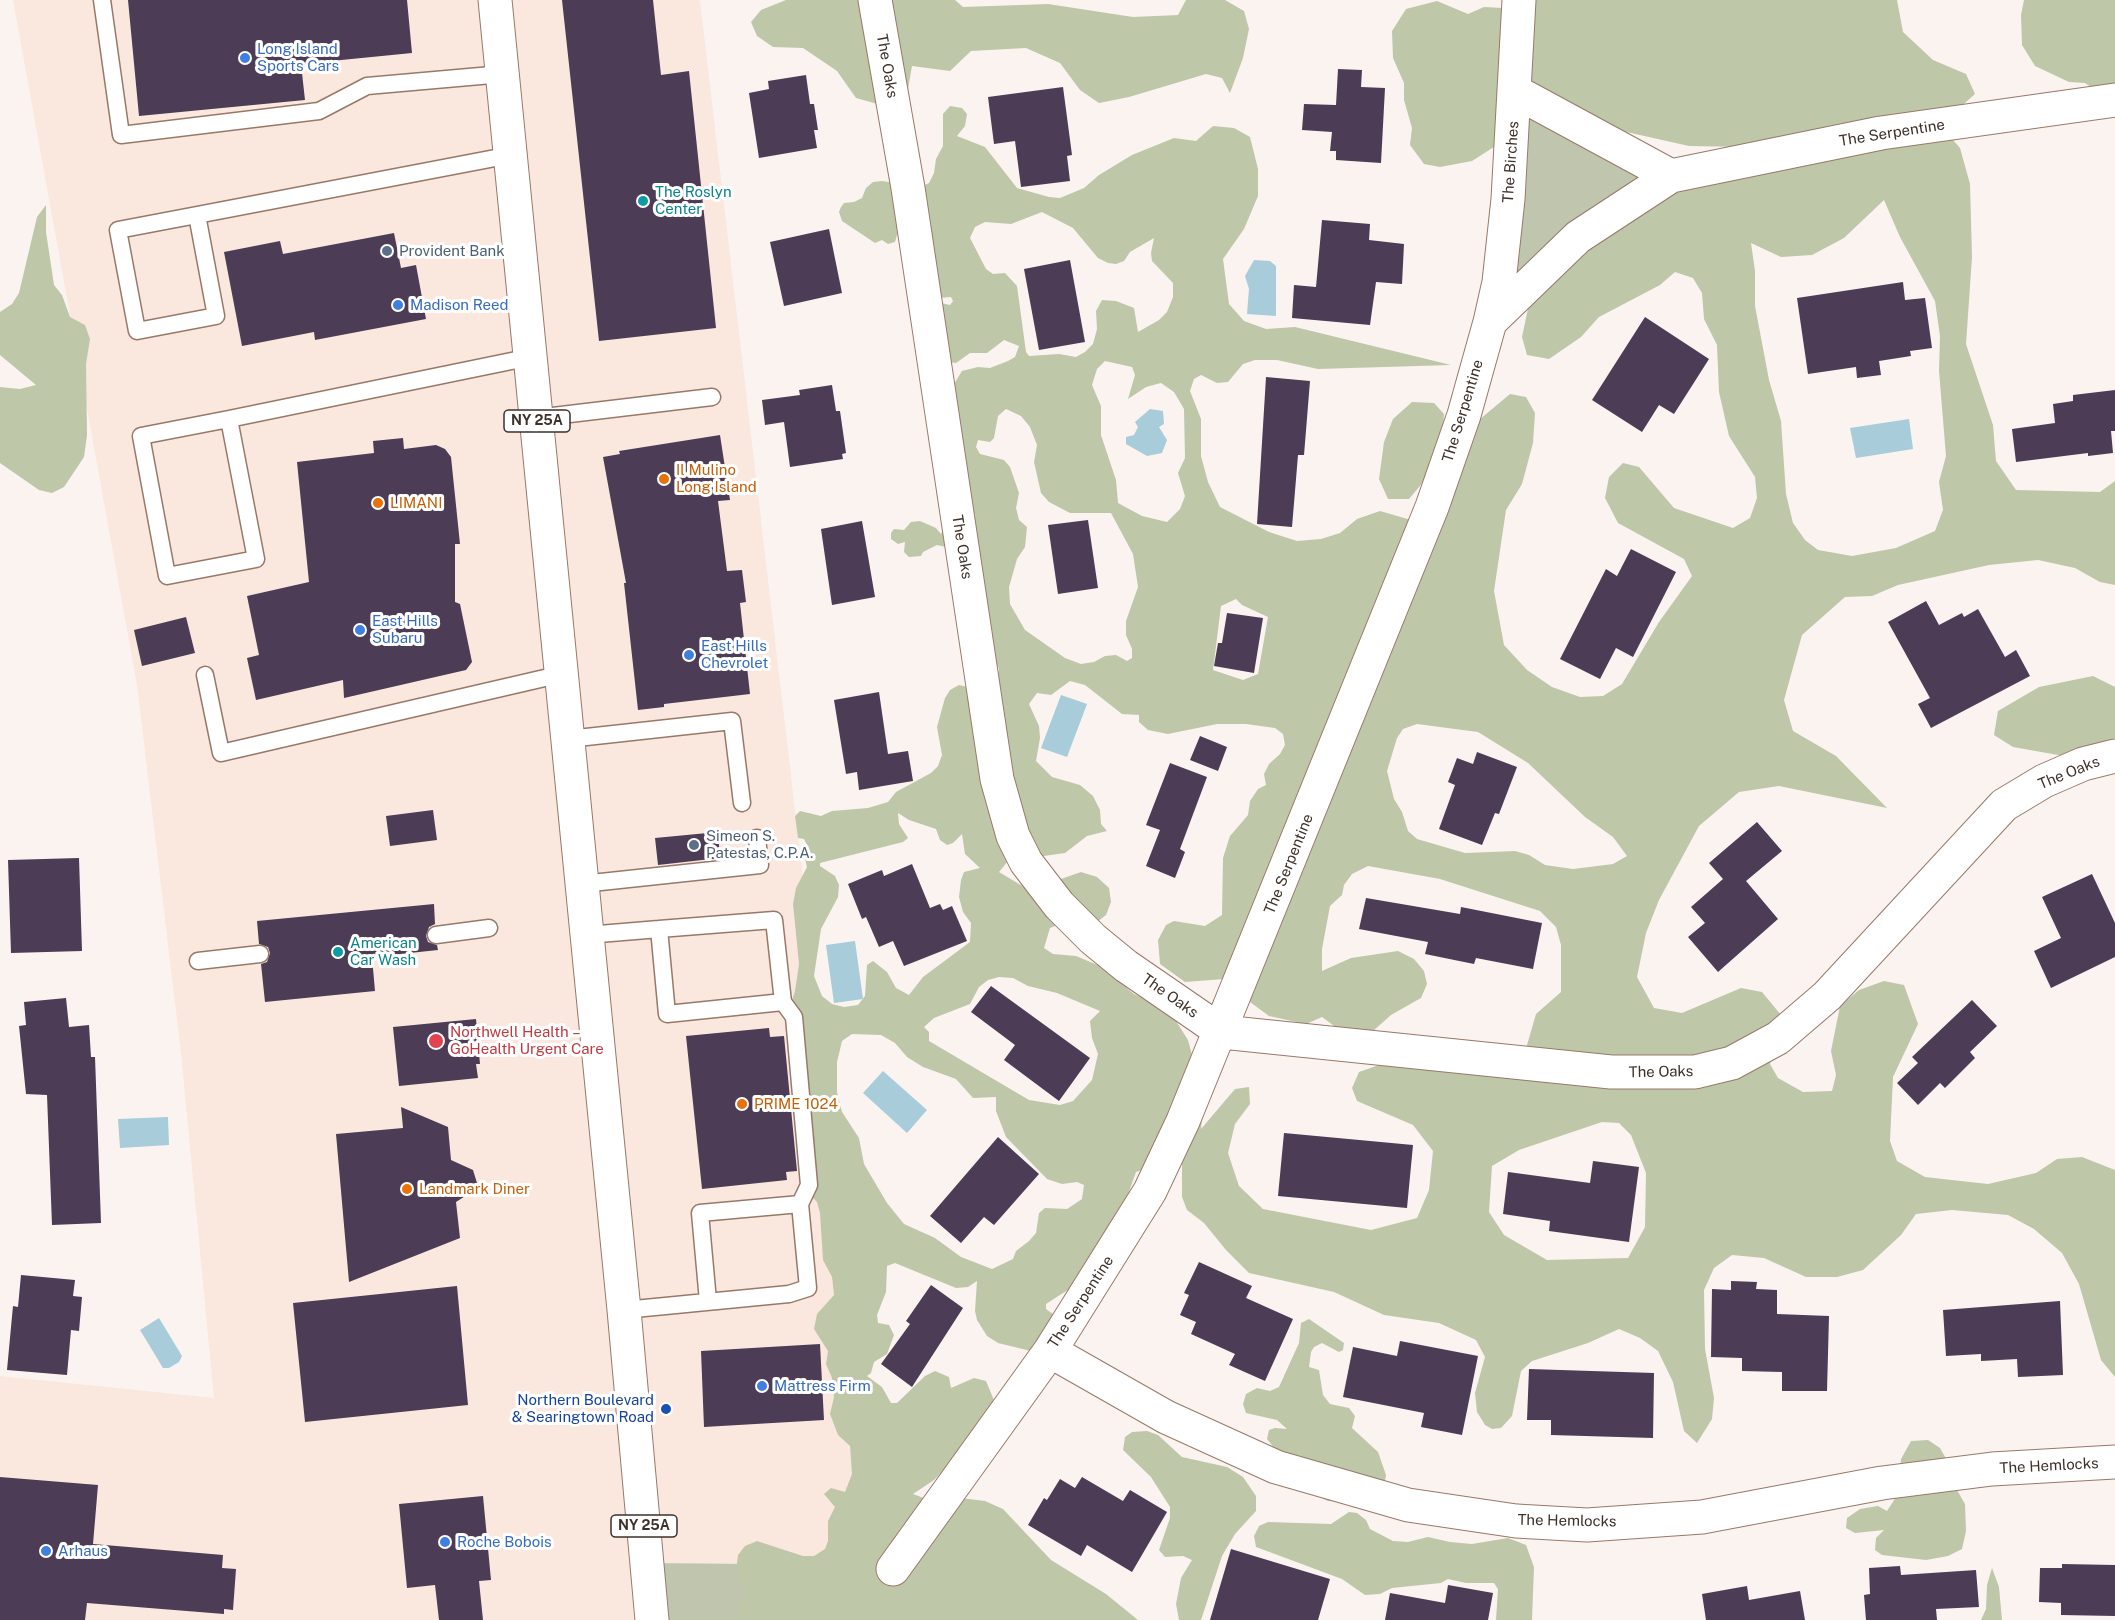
<!DOCTYPE html>
<html>
<head>
<meta charset="utf-8">
<style>
  body { margin:0 }
  canvas { display:block; background:#faf3ef }
</style>
</head>
<body>
<canvas width="2115" height="1620"></canvas>
<script>
const c = document.querySelector('canvas').getContext('2d');
c.lineJoin = 'round';
function paint(path, color) { c.fillStyle = color; c.fill(path, 'evenodd'); }
const poly = rows => new Path2D(rows.map(r => 'M' + r).join(''));
function trace(path, color, width, dash) { c.strokeStyle = color; c.lineWidth = width; c.lineCap = dash ? 'butt' : 'round'; c.setLineDash(dash || []); c.stroke(path); }
function drawText(font, color, halo, rows, align = 'center') {
  c.font = font + ' "Public Sans",sans-serif'; c.lineWidth = 6; c.setLineDash([]); c.textBaseline = 'middle'; c.strokeStyle = halo; c.fillStyle = color; for (const [text, x, y, turn = 0] of rows) {
    c.save(); c.translate(x, y); c.rotate((+turn || 0) * Math.PI / 180); c.textAlign = isNaN(turn) ? turn : align; if (halo) c.strokeText(text, 0, 0); c.fillText(text, 0, 0); c.restore();
  }
}
paint(poly([
  [13,0,700,0,803,878,796,888,793,904,862,1565,652,1620,0,1620,0,1376,214,1398,181,1053,137,685]
]), '#fae8df');
paint(poly([
  [1516,92,1671,176,1549,265,1499,282],
  [647,1563,862,1565,988,1620,652,1620]
]), '#c0c6ad');
paint(poly([
  [786,0,869,0,886,20,892,0,955,0,963,7,1048,4,1133,17,1178,15,1186,0,1225,0,1244,11,1249,29,1243,58,1230,93,1222,78,1206,74,1129,97,1099,103,1080,90,1060,63,1026,48,971,51,950,71,912,66,907,95,881,105,856,98,837,71,803,48,773,47,757,36,751,22,761,10],
  [1527,0,1897,0,1903,32,1933,60,1966,74,1975,94,1940,125,1960,148,1970,184,1972,257,1966,344,1993,425,1996,461,2016,490,2100,492,2115,481,2115,585,2100,582,2075,568,2038,560,1989,565,1898,585,1872,596,1845,597,1802,635,1784,700,1793,731,1836,756,1887,808,1779,786,1739,792,1699,826,1659,900,1646,933,1637,977,1654,1008,1682,1013,1741,988,1762,992,1781,1015,1770,1064,1778,1078,1803,1092,1832,1091,1836,1075,1831,1051,1840,1006,1859,990,1884,981,1904,985,1918,1024,1893,1077,1890,1141,1897,1161,1925,1177,1988,1184,2036,1173,2057,1159,2082,1157,2115,1170,2115,1377,2101,1360,2079,1284,2062,1253,2034,1229,2008,1215,1952,1210,1916,1214,1901,1235,1863,1270,1837,1277,1806,1277,1764,1258,1732,1255,1714,1268,1704,1290,1705,1349,1714,1398,1712,1419,1697,1443,1684,1431,1673,1382,1658,1351,1640,1338,1619,1329,1588,1343,1532,1361,1521,1371,1512,1416,1501,1428,1492,1429,1485,1425,1477,1412,1475,1393,1485,1357,1476,1340,1439,1323,1384,1315,1334,1292,1249,1273,1226,1250,1204,1223,1187,1210,1182,1197,1182,1164,1189,1143,1173,1160,1136,1172,1123,1208,1077,1284,1046,1304,1046,1309,1060,1319,1039,1353,998,1343,987,1336,977,1320,975,1311,977,1281,968,1287,956,1288,895,1263,887,1266,886,1292,877,1315,878,1323,889,1325,894,1335,887,1354,874,1362,871,1373,867,1376,882,1387,891,1403,897,1403,925,1376,935,1371,949,1377,951,1388,974,1378,986,1381,996,1405,957,1456,934,1480,913,1494,929,1500,961,1498,985,1501,1003,1509,1051,1560,1106,1594,1138,1620,737,1620,742,1598,748,1591,740,1580,737,1563,738,1555,745,1546,757,1541,803,1556,814,1556,825,1549,828,1541,828,1521,835,1507,824,1494,831,1488,845,1492,852,1474,850,1446,838,1435,830,1414,834,1397,832,1378,826,1364,828,1351,814,1329,817,1314,834,1295,832,1277,823,1260,820,1213,817,1202,801,1186,807,1062,789,1041,786,1032,788,1013,795,991,799,964,793,904,796,888,807,867,804,854,807,845,804,839,798,838,795,816,800,811,821,816,832,811,868,808,888,802,896,792,931,773,938,766,942,755,937,727,945,698,950,690,959,685,972,688,997,678,999,669,992,653,990,618,983,612,946,547,937,545,923,552,921,556,909,557,904,552,905,542,898,544,891,539,891,533,894,529,904,530,911,522,920,521,936,528,941,534,947,523,970,514,976,516,968,507,965,453,951,389,962,371,978,367,990,368,1008,361,1015,357,1019,346,1004,340,987,353,970,353,956,363,947,362,941,303,950,305,953,301,951,297,939,298,899,228,895,242,888,244,882,240,875,243,842,221,839,212,841,207,844,203,854,202,862,198,866,188,873,182,882,181,921,187,929,183,934,173,936,159,943,146,943,114,950,106,962,108,967,114,965,126,957,136,985,147,1017,188,1049,197,1060,198,1084,188,1099,175,1132,155,1174,138,1196,141,1213,126,1234,128,1250,137,1258,169,1258,196,1244,229,1223,259,1229,304,1244,321,1266,329,1295,327,1451,365,1318,369,1277,360,1255,360,1243,364,1228,382,1217,383,1201,375,1194,379,1190,391,1201,419,1201,456,1208,482,1220,507,1269,532,1297,541,1321,539,1340,533,1357,519,1380,511,1411,520,1429,475,1409,499,1388,499,1379,479,1384,442,1393,419,1412,402,1434,403,1444,414,1442,441,1467,430,1510,394,1526,397,1535,413,1533,443,1522,484,1506,510,1494,591,1504,645,1527,670,1552,687,1580,697,1603,696,1622,684,1659,622,1692,576,1684,559,1618,523,1605,498,1609,477,1623,463,1639,467,1674,508,1733,528,1750,518,1757,498,1755,477,1729,436,1719,392,1717,345,1704,319,1702,293,1693,278,1675,272,1660,285,1599,317,1581,337,1549,359,1527,355,1522,337,1530,299,1671,176,1802,148,1689,146,1622,131,1515,92,1497,145,1472,161,1440,167,1424,164,1410,145,1412,128,1404,100,1404,83,1393,58,1392,31,1406,9,1437,1,1468,14,1484,7,1522,9],
  [1884,200,1900,237,1935,301,1940,336,1939,371,1946,456,1939,482,1943,510,1935,531,1896,548,1852,556,1818,550,1805,540,1793,523,1786,494,1781,421,1769,380,1755,306,1755,271,1751,243,1781,257,1812,255,1844,238],
  [1042,212,1073,228,1098,258,1108,263,1116,264,1124,261,1130,252,1154,238,1151,253,1152,261,1173,283,1173,297,1167,312,1159,320,1138,332,1134,308,1116,301,1102,300,1096,311,1097,329,1093,344,1085,352,1076,357,1059,354,1029,356,1026,352,1017,286,1005,273,993,274,986,269,970,238,975,227,985,222,1011,224],
  [1105,361,1132,367,1135,375,1128,399,1146,387,1161,383,1174,392,1184,409,1185,458,1178,473,1185,496,1180,509,1167,522,1142,516,1118,503,1116,480,1101,435,1101,406,1092,385,1097,369],
  [1006,409,1021,416,1030,427,1037,445,1034,462,1041,493,1049,502,1070,513,1111,513,1133,554,1138,587,1126,621,1126,635,1132,649,1132,658,1127,661,1116,655,1105,656,1094,662,1081,664,1065,658,1025,630,1010,604,1009,587,1017,559,1025,547,1027,527,1019,520,1016,508,1019,493,1010,467,1004,460,980,454,976,447,978,440,990,442,994,438,998,416],
  [1236,599,1242,605,1268,617,1258,674,1243,680,1213,670,1221,606],
  [1070,681,1085,685,1122,714,1139,715,1139,722,1148,730,1168,734,1217,724,1246,724,1275,728,1283,734,1285,745,1280,754,1269,764,1264,774,1266,785,1258,789,1250,801,1248,815,1230,836,1223,858,1222,915,1205,926,1174,921,1166,925,1158,940,1160,964,1185,982,1224,979,1246,971,1250,1002,1269,1016,1306,1024,1322,1017,1341,1031,1373,1031,1391,1015,1421,998,1427,984,1424,971,1414,959,1398,951,1351,958,1322,971,1322,949,1330,906,1342,895,1344,885,1352,874,1368,866,1440,879,1540,911,1556,927,1561,945,1561,992,1536,1014,1525,1052,1532,1064,1443,1072,1379,1065,1359,1072,1352,1088,1357,1101,1413,1125,1433,1151,1429,1190,1417,1218,1371,1230,1263,1209,1239,1186,1228,1153,1235,1124,1250,1104,1249,1087,1235,1089,1201,1129,1204,1100,1188,1040,1169,1010,1134,994,1100,966,1076,956,1053,954,1044,948,1050,928,1063,923,1097,922,1106,915,1111,902,1109,888,1097,877,1081,872,1035,888,1024,887,999,872,1008,861,1065,853,1087,836,1107,831,1101,824,1100,810,1093,796,1080,785,1052,777,1036,761,1040,738,1039,726,1029,704,1037,693,1051,695],
  [1417,724,1478,732,1528,763,1585,817,1613,837,1627,856,1613,864,1573,869,1545,865,1529,855,1515,851,1465,853,1417,839,1408,831,1402,812,1394,799,1387,771,1397,738,1403,729],
  [898,813,909,820,936,829,940,840,947,845,953,843,962,834,965,854,980,868,964,872,961,880,959,897,963,912,971,923,970,942,923,977,909,995,896,988,887,972,873,961,867,965,865,996,858,1005,844,1007,832,1004,822,996,814,976,821,929,838,897,839,885,835,876,820,866,820,863,903,842,908,838,899,824],
  [999,977,1013,978,1028,986,1057,993,1100,1011,1090,1021,1092,1038,1098,1054,1092,1080,1073,1101,1060,1105,1029,1100,929,1041,929,1032,924,1027,934,1018,970,1004,979,987,988,980],
  [852,1034,881,1035,895,1043,907,1057,923,1067,956,1079,973,1098,996,1097,996,1111,1006,1137,1047,1179,1062,1184,1077,1182,1084,1185,1082,1199,1067,1209,1045,1208,1039,1213,1036,1233,1029,1241,1016,1251,1013,1259,992,1269,961,1257,935,1238,904,1224,887,1203,864,1164,859,1138,842,1112,837,1092,837,1062,842,1041],
  [1602,1122,1619,1123,1631,1135,1646,1173,1645,1227,1628,1258,1547,1260,1504,1235,1489,1212,1492,1166,1519,1150],
  [2024,0,2115,0,2115,103,2085,83,2069,82,2035,66,2022,45,2021,15],
  [46,205,46,232,54,285,62,295,70,317,85,325,90,339,86,364,87,435,84,457,64,487,52,493,39,490,0,463,0,387,20,389,36,385,0,355,0,312,12,304,19,293,37,217],
  [2093,676,2115,687,2115,738,2075,758,2013,747,1994,735,1998,711,2039,687],
  [1309,1319,1344,1343,1343,1350,1339,1352,1322,1343,1314,1347,1311,1352,1309,1367,1319,1370,1323,1395,1330,1404,1349,1408,1355,1416,1352,1428,1378,1452,1386,1475,1384,1488,1350,1502,1328,1501,1309,1492,1267,1439,1269,1430,1275,1428,1287,1429,1277,1420,1246,1413,1243,1404,1246,1394,1257,1388,1270,1391,1279,1387,1299,1343,1301,1323],
  [1147,1431,1158,1435,1182,1457,1227,1467,1243,1477,1256,1496,1256,1511,1235,1534,1222,1556,1201,1620,1179,1620,1176,1604,1181,1578,1192,1560,1183,1556,1165,1557,1159,1550,1170,1518,1170,1507,1151,1477,1123,1450,1125,1437,1132,1432],
  [1928,1440,1940,1448,1948,1462,1953,1483,1965,1504,1966,1531,1962,1549,1948,1556,1926,1560,1882,1555,1875,1550,1876,1538,1884,1530,1855,1533,1846,1528,1847,1518,1860,1509,1878,1506,1887,1511,1898,1494,1901,1459,1911,1441],
  [1349,1512,1357,1513,1366,1520,1370,1529,1393,1541,1408,1542,1428,1537,1450,1542,1472,1544,1508,1538,1526,1545,1534,1567,1532,1620,1496,1620,1498,1589,1494,1583,1466,1583,1448,1579,1441,1583,1392,1588,1380,1594,1365,1595,1342,1579,1256,1547,1254,1536,1259,1526,1268,1522,1331,1524],
  [1992,1568,1999,1587,2002,1620,1981,1620,1986,1609,1987,1585]
]), '#bfc7a9');
paint(poly([
  [1254,260,1270,261,1276,266,1276,316,1247,314,1249,289,1245,276],
  [1150,409,1163,411,1164,424,1159,427,1167,440,1162,453,1147,456,1126,444,1126,437,1134,435,1138,427,1135,422],
  [1909,419,1913,449,1856,458,1850,428],
  [1061,695,1087,704,1067,757,1041,748],
  [855,941,863,999,834,1003,826,945],
  [883,1071,927,1110,907,1133,863,1093],
  [168,1117,169,1145,120,1148,118,1119],
  [159,1318,182,1356,179,1362,169,1368,163,1368,140,1330]
]), '#a8ccda');
paint(poly([
  [128,0,407,0,412,53,301,64,305,100,139,116],
  [562,0,653,0,661,75,689,71,716,328,599,341],
  [1338,69,1362,70,1361,87,1385,88,1381,163,1336,160,1336,151,1330,151,1332,132,1302,130,1304,104,1336,105],
  [806,75,810,104,814,104,818,130,814,130,817,148,759,158,749,93,769,89,768,81],
  [1063,87,1072,155,1067,156,1070,181,1021,187,1015,141,994,144,988,97],
  [1322,220,1370,224,1369,240,1404,244,1402,284,1376,282,1370,325,1292,318,1294,285,1316,287],
  [829,229,842,293,784,306,770,242],
  [394,233,401,268,416,265,426,319,315,340,314,332,242,346,224,252,280,241,283,254],
  [1070,260,1085,342,1039,350,1024,269],
  [1903,282,1905,300,1925,298,1932,348,1910,351,1911,356,1879,361,1881,375,1857,378,1856,367,1808,374,1797,298],
  [1645,317,1709,359,1674,414,1659,405,1642,432,1592,400],
  [1266,377,1310,381,1304,455,1298,455,1292,527,1257,524],
  [832,385,836,411,840,411,846,453,842,454,843,459,790,467,784,422,765,425,762,400,800,395,799,390],
  [2115,390,2115,431,2111,431,2113,453,2088,456,2088,453,2016,462,2012,429,2055,423,2053,404,2073,401,2073,395],
  [720,435,730,500,718,501,727,571,742,570,746,602,740,603,750,694,664,704,664,707,638,710,624,583,626,583,603,457,620,454,619,451],
  [403,438,404,449,436,445,445,449,451,457,460,544,455,544,455,602,460,604,472,662,466,670,344,698,343,680,256,700,247,658,259,655,247,596,309,582,297,462,374,453,373,441],
  [1088,520,1098,588,1058,594,1048,525],
  [862,521,875,597,832,605,821,529],
  [1631,549,1676,572,1633,657,1616,648,1600,679,1560,659,1606,569,1617,576],
  [1926,601,1939,625,1962,613,1964,617,1978,609,2005,657,2016,650,2030,676,1931,728,1918,704,1930,698,1888,622],
  [1227,613,1263,618,1254,673,1214,666,1218,643,1222,643],
  [186,617,195,653,142,666,134,630],
  [879,692,888,754,908,751,913,781,859,790,857,772,846,774,834,700],
  [1200,736,1227,747,1218,771,1190,760],
  [1477,752,1517,767,1499,814,1495,813,1482,845,1439,829,1455,785,1448,782,1457,758,1473,764],
  [1170,763,1207,777,1180,849,1185,852,1175,878,1146,866,1160,830,1146,825],
  [433,810,437,840,390,846,386,816],
  [1757,822,1782,851,1746,881,1778,919,1718,972,1688,937,1705,923,1691,907,1723,879,1709,863],
  [718,832,720,858,658,865,655,838],
  [79,858,82,951,11,953,8,860],
  [912,864,930,908,940,904,943,910,952,906,967,941,904,966,893,941,879,947,866,917,862,919,848,884,882,870,884,876],
  [2092,874,2115,923,2115,957,2051,988,2034,951,2061,938,2042,897],
  [1366,898,1460,914,1461,907,1542,923,1533,969,1476,958,1474,964,1425,954,1428,942,1359,929],
  [434,904,435,924,429,927,426,936,428,942,437,945,438,950,372,957,375,991,265,1002,261,964,267,962,270,953,268,947,259,944,257,921],
  [991,986,1090,1058,1059,1101,1004,1060,1015,1045,971,1012],
  [66,998,69,1027,89,1025,91,1057,95,1057,101,1223,52,1225,47,1095,26,1094,19,1026,26,1025,24,1002],
  [1972,1000,1997,1026,1970,1052,1975,1058,1945,1088,1940,1083,1918,1105,1897,1083,1918,1063,1912,1057],
  [476,1019,480,1064,476,1064,478,1078,399,1086,393,1027],
  [769,1028,770,1037,784,1036,797,1171,786,1172,787,1180,702,1189,686,1036],
  [401,1107,448,1127,451,1160,473,1170,477,1183,473,1191,456,1202,460,1238,349,1282,336,1134,403,1128],
  [1284,1133,1413,1145,1407,1208,1278,1196],
  [998,1137,1039,1174,994,1225,984,1217,961,1243,930,1216],
  [1593,1161,1639,1167,1629,1242,1549,1231,1550,1221,1503,1214,1508,1172,1590,1183],
  [1199,1262,1252,1286,1246,1298,1293,1319,1265,1381,1229,1365,1235,1354,1191,1334,1196,1322,1180,1315,1189,1295,1184,1293],
  [21,1275,75,1280,73,1296,82,1297,79,1331,71,1330,67,1375,7,1370,13,1306,18,1307],
  [1731,1281,1757,1282,1756,1289,1777,1290,1777,1314,1829,1316,1827,1391,1782,1391,1782,1372,1742,1371,1742,1358,1711,1357,1712,1289,1731,1290],
  [931,1285,963,1308,912,1387,881,1364,910,1324,906,1321],
  [457,1286,468,1405,305,1422,293,1303],
  [2060,1301,2063,1375,2018,1377,2017,1359,1981,1361,1981,1354,1946,1356,1943,1310],
  [1400,1341,1478,1356,1462,1435,1421,1427,1424,1413,1343,1397,1353,1347,1397,1356],
  [820,1344,824,1420,704,1427,701,1351],
  [1529,1369,1654,1373,1653,1438,1551,1435,1551,1420,1527,1420],
  [0,1477,98,1485,93,1544,223,1555,222,1568,236,1569,233,1610,224,1609,224,1614,87,1603,85,1620,0,1620],
  [1082,1477,1123,1501,1130,1490,1167,1512,1132,1572,1087,1545,1081,1556,1028,1525,1044,1498,1047,1500,1060,1479,1075,1488],
  [483,1496,491,1580,479,1581,483,1620,439,1620,435,1585,407,1588,399,1504],
  [1231,1549,1330,1579,1318,1620,1210,1620],
  [2062,1564,2115,1565,2115,1616,2061,1615,2061,1603,2039,1602,2040,1568,2062,1568],
  [1900,1566,1901,1575,1976,1570,1979,1607,1936,1609,1937,1620,1866,1620,1864,1595,1870,1594,1869,1568],
  [1448,1585,1493,1593,1488,1620,1385,1620,1390,1593,1445,1603],
  [1747,1586,1749,1600,1800,1591,1805,1620,1706,1620,1702,1594]
]), '#4c3c56');
const lane = poly([
  [102,0,121,135,319,111,367,86,503,74],
  [197,215,216,316,137,331,118,230,197,215,511,155],
  [536,418,712,397],
  [229,419,256,559,167,576,141,436,229,419],
  [229,419,531,357],
  [205,675,221,753,562,674],
  [568,739,732,721,742,803],
  [582,884,760,865,757,838],
  [436,935,489,928],
  [587,935,659,929,774,920,783,1002,667,1014,659,929],
  [198,961,260,954],
  [708,1301,700,1213,800,1204],
  [624,1310,789,1294,808,1288,800,1204,809,1185,794,1017,783,1002]
]);
const street = poly([
  [875,0,908,188,997,779,1013,836,1026,862,1059,905,1093,939,1126,966,1222,1032,1611,1072,1695,1072,1732,1063,1778,1038,1827,996,2004,805,2044,781,2083,764,2115,756],
  [1516,92,1671,176],
  [1490,322,1499,282,1508,199,1519,0],
  [1050,1351,1166,1417,1276,1467,1408,1505,1516,1521,1587,1525,1702,1517,1882,1483,1992,1469,2115,1462],
  [893,1569,1050,1351,1150,1191,1183,1121,1432,507,1464,415,1490,322,1578,237,1671,176,1881,133,2115,100]
]);
const primary = poly([
  [495,0,624,1310,652,1620]
]);
trace(lane, '#987969', 19);
trace(street, '#987969', 35);
trace(primary, '#987969', 35);
trace(lane, '#fff', 16);
trace(street, '#fff', 33);
trace(primary, '#fff', 33);
for (const [x, y, r, color] of [
  [245,58,6,"#3f7fe0"],
  [643,201,6,"#0f9aa8"],
  [387,251,6,"#5c6f8a"],
  [398,305,6,"#3f7fe0"],
  [664,479,6,"#e8710a"],
  [378,503,6,"#e8710a"],
  [360,630,6,"#3f7fe0"],
  [689,655,6,"#3f7fe0"],
  [694,845,6,"#5c6f8a"],
  [338,952,6,"#0f9aa8"],
  [436,1041,8,"#e0444e"],
  [742,1104,6,"#e8710a"],
  [407,1189,6,"#e8710a"],
  [762,1386,6,"#3f7fe0"],
  [666,1409,6,"#1a4fb4"],
  [445,1542,6,"#3f7fe0"],
  [46,1551,6,"#3f7fe0"]
]) { const dot = new Path2D(); dot.arc(x, y, r, 0, 2 * Math.PI); c.fillStyle = color; c.fill(dot); trace(dot, '#fff', 2); }
for (const [x, y, w] of [
  [537,421,66],
  [644,1526,66]
]) { const box = new Path2D(); box.roundRect(x - w / 2, y - 11, w, 22, 4.5); c.fillStyle = '#fff'; c.fill(box); trace(box, '#3e312a', 1.5); }
drawText('bold 14px', '#3e312a', null, [
  ["NY 25A",537,421],
  ["NY 25A",644,1526]
]);
drawText('15px', '#366cbe', '#fff', [
  ["Long Island",257,49],
  ["Sports Cars",257,66],
  ["Madison Reed",410,305],
  ["East Hills",372,621],
  ["Subaru",372,638],
  ["East Hills",701,646],
  ["Chevrolet",701,663],
  ["Mattress Firm",774,1386],
  ["Roche Bobois",457,1542],
  ["Arhaus",58,1551]
], 'left');
drawText('15px', '#3e312a', '#fff', [
  ["The Oaks",887,66,80],
  ["The Serpentine",1892,133,-9],
  ["The Birches",1511,162,-86],
  ["The Serpentine",1463,411,-73],
  ["The Oaks",962,547,81],
  ["The Oaks",2069,773,-22],
  ["The Serpentine",1289,864,-68],
  ["The Oaks",1170,996,35],
  ["The Oaks",1661,1072,-1],
  ["The Serpentine",1081,1302,-57],
  ["The Hemlocks",2049,1466,-3],
  ["The Hemlocks",1567,1521,1]
]);
drawText('15px', '#0d838f', '#fff', [
  ["The Roslyn",655,192],
  ["Center",655,209],
  ["American",350,943],
  ["Car Wash",350,960]
], 'left');
drawText('15px', '#4e5e75', '#fff', [
  ["Provident Bank",399,251],
  ["Simeon S.",706,836],
  ["Patestas, C.P.A.",706,853]
], 'left');
drawText('15px', '#c56008', '#fff', [
  ["Il Mulino",676,470],
  ["Long Island",676,487],
  ["LIMANI",390,503],
  ["PRIME 1024",754,1104],
  ["Landmark Diner",419,1189]
], 'left');
drawText('15px', '#be3a42', '#fff', [
  ["Northwell Health –",450,1032],
  ["GoHealth Urgent Care",450,1049]
], 'left');
drawText('15px', '#164399', '#fff', [
  ["Northern Boulevard",654,1400],
  ["& Searingtown Road",654,1417]
], 'right');
</script>
</body>
</html>
